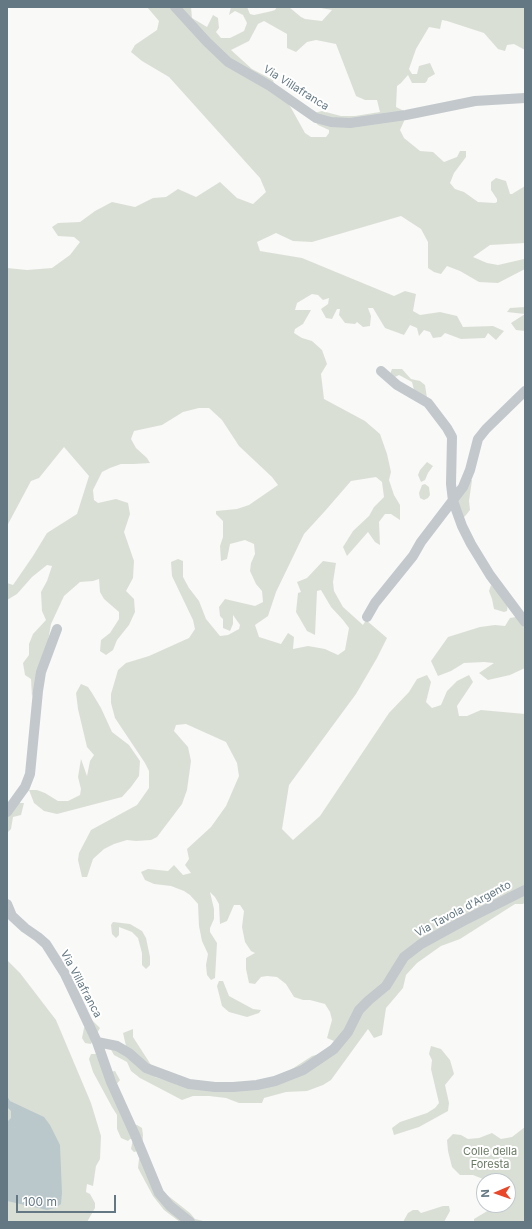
<!DOCTYPE html>
<html>
<head>
<meta charset="utf-8">
<style>
  body { margin:0 }
  #map { position:relative; width:532px; height:1229px; overflow:hidden; background:#f9f9f7; font-family:Inter,sans-serif }
  canvas { display:block }
  .frame { position:absolute; inset:0; border:8px solid #647883; pointer-events:none }
  .north { position:absolute; left:476px; top:1173px; width:40px; height:40px; box-sizing:border-box; background:#fff; border:1px solid #c1c9cd; border-radius:50%; rotate:268deg; font-size:11px; font-weight:700; line-height:16px; text-align:center; color:#647883 }
  .north::after { content:''; display:block; margin:auto; width:14px; height:18px; background:#e84729; clip-path:polygon(50% 0,100% 100%,50% 72%,0 100%) }
  .scale { position:absolute; left:16px; top:1195px; width:100px; height:18px; box-sizing:border-box; border:2px solid #647883; border-top:0; padding-left:5px; font-size:12px; line-height:14px; white-space:nowrap; color:#647883; -webkit-text-stroke:3px #fff; paint-order:stroke }
</style>
</head>
<body>
<div id="map">
<canvas width="532" height="1229"></canvas>
<div class="frame"></div>
<div class="north">N</div>
<div class="scale">100 m</div>
</div>
<script>
const c = document.querySelector('canvas').getContext('2d');
c.lineJoin = 'round';
function paint(path, color) { c.fillStyle = color; c.fill(path, 'evenodd'); }
const poly = rows => new Path2D(rows.map(r => 'M' + r).join(''));
function trace(path, color, width, dash) { c.strokeStyle = color; c.lineWidth = width; c.lineCap = dash ? 'butt' : 'round'; c.setLineDash(dash || []); c.stroke(path); }
function drawText(font, color, halo, rows, align = 'center') {
  c.font = font + ' Inter,sans-serif'; c.lineWidth = 4; c.setLineDash([]); c.textBaseline = 'middle'; c.strokeStyle = halo; c.fillStyle = color; for (const [text, x, y, turn = 0] of rows) {
    c.save(); c.translate(x, y); c.rotate((+turn || 0) * Math.PI / 180); c.textAlign = isNaN(turn) ? turn : align; if (halo) c.strokeText(text, 0, 0); c.fillText(text, 0, 0); c.restore();
  }
}
paint(poly([
  [147,7,191,7,192,18,207,27,213,15,218,18,219,28,216,32,221,38,230,38,244,31,247,23,243,15,235,11,229,15,231,7,247,7,250,14,254,15,272,11,275,10,277,7,289,7,301,17,305,19,322,21,332,10,315,7,301,7,525,7,525,50,514,44,507,45,505,51,498,49,484,33,447,21,442,20,440,29,429,27,416,49,409,69,412,74,417,74,419,66,430,63,435,74,428,78,427,81,425,83,412,83,408,75,401,83,397,86,396,107,406,112,406,117,400,130,404,138,420,151,433,152,444,162,457,157,460,151,466,151,466,157,454,173,450,183,455,189,464,192,478,202,495,203,497,202,497,199,491,190,491,182,496,178,506,181,510,194,512,194,525,186,525,243,490,245,473,257,487,263,498,265,524,259,525,269,498,283,479,282,460,271,447,266,441,274,434,272,428,268,428,242,421,229,401,216,312,242,293,241,276,233,257,242,260,251,302,258,394,296,405,291,416,294,413,311,420,315,440,312,457,316,463,327,493,326,504,331,496,340,488,333,485,338,461,339,445,333,441,337,433,338,430,332,424,330,419,336,417,328,410,325,404,335,385,328,373,308,368,308,371,316,370,326,363,327,357,322,355,324,345,323,339,315,340,309,337,309,332,319,326,318,321,309,328,304,329,298,323,300,318,295,312,294,297,303,295,310,311,310,303,324,295,329,294,333,302,338,312,341,322,350,327,364,321,374,324,399,365,421,380,434,387,454,391,472,389,480,394,495,400,505,400,520,391,514,385,514,379,522,380,545,375,542,368,532,347,556,343,547,353,531,369,516,374,507,384,497,382,482,376,477,351,481,325,511,304,534,276,592,268,616,255,625,259,637,281,644,288,633,294,637,293,649,308,646,325,649,338,655,345,650,349,628,343,620,331,607,321,590,317,591,315,635,307,631,296,612,298,593,301,592,297,582,307,578,323,561,336,563,333,582,334,591,343,607,363,625,366,620,387,638,377,658,356,694,289,785,282,829,293,840,320,816,389,713,409,692,417,679,427,675,431,682,426,702,432,708,441,705,447,691,457,681,469,675,473,682,457,706,459,716,467,716,481,710,525,714,525,902,523,904,515,904,460,939,441,946,417,963,406,975,403,988,386,1008,382,1035,374,1038,368,1029,331,1080,323,1085,307,1091,286,1092,264,1098,262,1103,239,1103,226,1098,209,1096,193,1096,182,1100,140,1078,131,1071,127,1062,114,1055,110,1048,126,1046,123,1033,133,1029,133,1037,153,1068,155,1077,168,1081,241,1089,289,1071,312,1056,324,1053,334,1041,327,1038,332,1020,330,1012,325,1004,310,1000,303,1000,294,997,286,984,277,977,267,976,261,977,255,984,249,983,246,969,246,958,255,953,251,951,245,942,242,927,244,911,240,905,234,905,227,921,220,924,219,904,215,897,210,892,214,909,214,919,210,928,210,932,217,943,215,978,211,980,207,975,206,965,208,954,202,941,199,926,198,904,190,895,184,891,171,886,154,884,145,880,141,872,148,869,168,871,174,865,183,875,191,873,185,865,189,859,187,849,211,827,226,806,239,776,237,763,226,742,186,724,176,725,174,731,188,747,191,761,187,790,182,804,157,837,151,840,136,841,127,840,114,844,104,849,93,859,87,877,82,877,78,860,79,853,91,830,137,805,149,788,149,771,145,763,115,718,111,703,111,694,118,670,126,663,149,656,189,638,195,629,193,620,172,576,171,562,178,559,183,561,183,577,189,588,199,601,206,619,220,636,228,635,239,629,240,625,233,615,233,624,230,631,223,628,223,619,220,616,219,607,225,599,255,606,263,602,262,591,256,584,250,571,251,563,255,554,254,544,245,540,230,544,227,559,221,561,220,546,223,537,223,521,216,514,216,511,237,509,249,505,278,485,272,477,239,446,222,420,209,408,199,408,183,412,162,425,134,431,131,439,136,448,147,458,150,463,134,464,121,464,110,468,102,472,93,490,94,500,98,503,116,499,128,503,130,514,124,532,134,561,133,578,126,591,134,599,135,612,129,625,117,640,113,650,106,655,100,651,101,640,110,633,119,619,119,612,104,599,100,592,99,579,93,581,80,582,64,596,51,624,47,647,32,697,31,679,25,675,23,663,29,655,29,644,33,634,46,620,42,611,41,592,47,581,52,566,47,565,32,577,17,594,7,600,7,583,13,585,33,556,47,533,77,514,89,476,64,447,39,478,31,481,7,526,7,268,27,270,52,268,70,255,80,242,74,237,58,236,52,227,58,223,80,222,95,211,112,202,135,207,153,198,166,197,178,189,196,197,220,182,237,198,253,204,266,192,260,178,169,77,142,61,131,52,135,45,157,30,159,21],
  [264,21,287,34,287,48,296,52,307,42,316,40,336,44,356,96,365,100,377,100,380,112,355,116,341,116,322,111,314,113,312,118,318,125,329,130,329,133,326,137,311,137,305,133,290,106,276,91,273,80,252,69,231,50,249,41,258,24],
  [525,307,525,331,516,330,511,323,525,314,507,312,510,308],
  [392,369,402,369,411,379,420,381,425,385,427,398,414,390,412,382,399,375,393,378,390,374],
  [427,462,433,466,428,473,425,480,421,482,418,475,420,470],
  [472,480,469,501,470,510,466,515,464,517,457,513,458,499,466,481],
  [425,484,429,487,430,495,428,498,424,500,420,498,419,493,422,485],
  [491,585,508,602,507,611,504,612,494,609,492,599,489,591],
  [516,617,525,629,525,668,510,675,488,680,479,673,494,663,484,662,464,663,451,671,438,676,431,661,448,637,480,627,495,625,505,626,510,618],
  [81,684,88,687,92,693,101,708,112,732,129,745,140,761,139,776,131,787,122,797,57,814,44,811,34,803,29,790,37,790,45,793,58,801,68,801,80,795,81,789,78,777,81,759,87,776,90,761,94,755,87,747,78,709,76,693],
  [15,803,24,803,21,815,13,817,11,829,7,833,7,816],
  [113,922,130,924,142,931,146,938,150,957,150,965,146,969,142,965,142,953,138,938,132,932,119,927,119,935,116,938,112,934,111,925],
  [7,960,20,973,56,1020,91,1103,101,1136,100,1159,96,1166,93,1186,87,1184,86,1192,90,1194,95,1203,95,1208,87,1222,7,1222],
  [219,981,223,981,229,996,253,1009,261,1010,259,1013,247,1017,229,1012,222,1006,217,986],
  [91,1019,100,1028,96,1035,94,1037,91,1044,85,1043,82,1038,84,1028],
  [431,1046,441,1049,450,1060,454,1074,445,1085,449,1103,448,1111,419,1127,394,1135,392,1128,400,1122,427,1113,435,1108,439,1103,431,1069,432,1060,429,1054],
  [91,1054,96,1054,105,1073,115,1071,120,1080,114,1087,131,1124,137,1125,142,1128,143,1135,142,1150,134,1152,131,1149,133,1139,130,1139,128,1141,121,1138,117,1129,117,1115,112,1107,93,1072,89,1059],
  [525,1127,525,1222,474,1222,474,1219,489,1210,492,1205,508,1205,508,1181,490,1181,489,1179,483,1179,473,1175,460,1175,452,1167,448,1151,447,1140,453,1134,461,1135,468,1139,479,1138,492,1133,501,1139,512,1137],
  [145,1157,162,1191,190,1213,195,1219,207,1222,180,1222,164,1210,153,1196,138,1168,139,1159],
  [443,1206,449,1206,450,1211,444,1222,403,1222,408,1213,413,1210,418,1210,421,1213]
]), '#dadfd6');
paint(poly([
  [7,1096,10,1101,44,1117,50,1125,60,1145,62,1193,61,1204,55,1208,47,1210,7,1201,7,1122,11,1118,11,1111,7,1107]
]), '#bac8cb');
trace(poly([
  [175,7,207,42,228,62,270,86,316,118,331,122,350,123,406,115,475,101,525,98],
  [381,371,397,385,428,403,447,428,452,437,451,484,453,501,462,526,471,544,490,575,525,622],
  [367,617,375,603,413,556,421,542,463,487,470,470,478,439,486,429,525,391],
  [7,812,25,787,30,774,38,691,41,672,57,629],
  [7,904,12,916,25,928,38,937,46,944,65,974,97,1042,111,1082,135,1135,159,1193,170,1206,190,1222],
  [97,1042,117,1046,129,1053,146,1068,189,1084,215,1087,233,1087,257,1085,275,1081,303,1070,334,1049,348,1032,359,1010,369,1000,386,986,404,957,421,944,463,921,525,890]
]), '#c2c8cb', 10);
drawText('11px', '#647883', '#fff', [
  ["Via Villafranca",296,88,32],
  ["Via Tavola d'Argento",463,909,-28],
  ["Via Villafranca",81,984,62]
]);
drawText('11px', '#697a63', '#fff', [
  ["Colle della",490,1152],
  ["Foresta",490,1165]
]);
</script>
</body>
</html>
